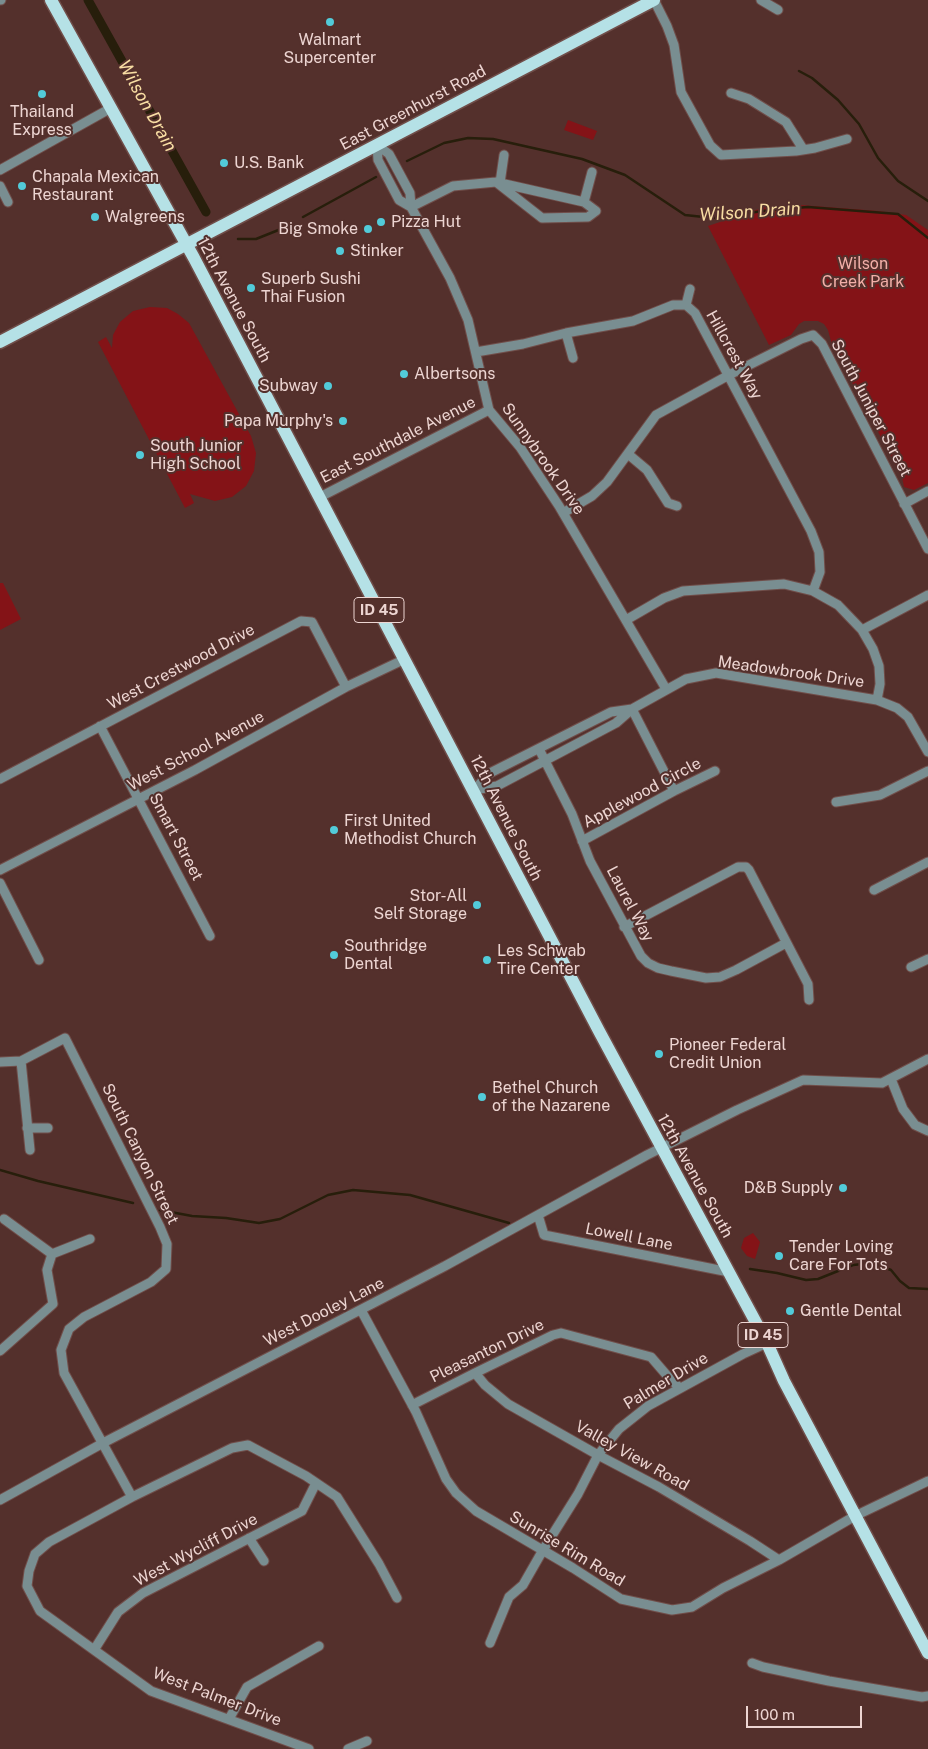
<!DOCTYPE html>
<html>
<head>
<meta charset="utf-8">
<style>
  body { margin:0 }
  #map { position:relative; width:928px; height:1749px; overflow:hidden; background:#54302c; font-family:"Public Sans",sans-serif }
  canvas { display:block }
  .scale { position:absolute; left:746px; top:1706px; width:116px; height:22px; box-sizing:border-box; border:2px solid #edd5d2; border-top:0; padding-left:6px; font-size:15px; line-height:18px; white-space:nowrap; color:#edd5d2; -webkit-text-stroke:4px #54302c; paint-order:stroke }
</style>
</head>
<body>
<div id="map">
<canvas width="928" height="1749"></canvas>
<div class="scale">100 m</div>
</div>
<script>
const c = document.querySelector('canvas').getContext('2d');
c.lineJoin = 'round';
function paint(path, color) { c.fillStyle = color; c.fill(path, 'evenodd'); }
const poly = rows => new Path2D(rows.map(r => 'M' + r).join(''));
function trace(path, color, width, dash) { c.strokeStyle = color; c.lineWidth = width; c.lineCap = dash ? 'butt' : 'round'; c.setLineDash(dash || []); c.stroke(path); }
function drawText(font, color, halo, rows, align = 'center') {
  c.font = font + ' "Public Sans",sans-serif'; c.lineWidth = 4; c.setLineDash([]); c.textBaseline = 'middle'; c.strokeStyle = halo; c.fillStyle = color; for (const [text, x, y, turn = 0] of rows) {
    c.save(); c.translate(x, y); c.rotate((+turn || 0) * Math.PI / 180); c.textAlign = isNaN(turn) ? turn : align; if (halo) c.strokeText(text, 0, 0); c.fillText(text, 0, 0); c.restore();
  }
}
paint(poly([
  [568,120,597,131,593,140,564,130],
  [800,205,878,211,906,215,928,230,928,483,914,490,904,487,902,477,832,345,828,330,824,324,818,321,804,321,799,324,791,335,769,345,708,226,768,206],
  [150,307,167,308,178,314,189,323,251,436,256,453,254,471,246,486,232,497,215,501,190,494,194,503,185,508,98,342,106,337,112,348,113,335,120,322,133,311],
  [0,583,3,583,21,619,0,630],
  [753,1233,760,1242,755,1259,747,1256,741,1248,744,1238]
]), '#841317');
trace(poly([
  [799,71,812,78,838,100,859,124,878,158,898,181,928,201],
  [407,161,444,143,468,138,493,139,582,159,625,175,685,215,713,218,770,210,808,207,898,214,928,238],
  [303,217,376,177],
  [238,239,256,239,286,227],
  [0,1170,38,1181,133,1203],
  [160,1210,192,1216,226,1218,259,1223,280,1219,328,1195,353,1190,410,1195,509,1223],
  [750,1269,777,1273,806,1280,818,1279,853,1265,873,1263,891,1270,900,1281,909,1288,928,1289]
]), '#271e0b', 2.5);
trace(poly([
  [88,0,206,212]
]), '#271e0b', 9);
const minor = poly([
  [0,0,1,0],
  [654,0,667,26,674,45,681,92,710,145,721,155,796,151,815,148,847,139],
  [761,0,778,10],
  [731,93,749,99,786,122,803,149],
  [377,145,389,154,410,193,411,207,450,278,468,320,489,410,520,447,559,506,666,689],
  [377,145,378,160,399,200,411,207],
  [0,170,111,108],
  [500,183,504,155],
  [0,186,8,202],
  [584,202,592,172],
  [411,207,453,186,496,182,584,202,596,211,588,217,542,218,496,182],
  [686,305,690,289],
  [566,333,573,358],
  [476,352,523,344,566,333,633,321,673,305,686,305,695,313,811,531,819,552,820,572,813,591],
  [628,454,647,470,668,503,677,506],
  [320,497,489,410],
  [904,504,928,491],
  [563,513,592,496,607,482,656,415,729,375,801,339,813,335,822,344,928,549],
  [626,620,664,598,683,591,784,584,813,591,838,605,862,630,873,649,879,666,880,684,877,700],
  [862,630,928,595],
  [632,709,674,791],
  [100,726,210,936],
  [539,749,572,814,590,861,641,956,648,963,658,968,671,971,706,978,720,977,736,970,786,943],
  [0,779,301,621,312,622,346,687],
  [474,790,497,786,616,723,632,709,686,679,716,673,877,700,897,708,908,717,928,752],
  [474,790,490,773,611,712,632,709],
  [836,802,880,795,928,771],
  [582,841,674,791,715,771],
  [0,870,195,770,346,687,405,659],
  [0,883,39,960],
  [874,890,928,862],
  [624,927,738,867,746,867,749,870,808,984,809,1000],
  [911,967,928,959],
  [21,1061,30,1150],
  [0,1062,21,1061,65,1038,160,1227,167,1244,166,1269,151,1282,84,1317,69,1329,61,1350,64,1373,132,1497,232,1448,248,1445,306,1476,337,1497,379,1564,397,1598],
  [891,1079,903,1109,915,1125,928,1131],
  [27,1128,48,1128],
  [538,1215,544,1235,729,1272],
  [4,1219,52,1254],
  [361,1310,416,1412,446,1479,456,1493,476,1511,573,1568,621,1599,672,1610,692,1607,723,1588,779,1560,855,1516,928,1481],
  [0,1351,53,1304,47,1270,52,1254,90,1239],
  [475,1373,485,1385,508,1404,598,1455,659,1487,750,1541,779,1560],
  [412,1405,475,1373,553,1335,561,1333,651,1357,670,1379,680,1388],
  [132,1497,49,1542,35,1554,29,1571,27,1586,40,1611,151,1691,309,1749],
  [0,1500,103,1443,445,1266,647,1155,737,1110,803,1080,882,1083,928,1059],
  [249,1538,264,1561],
  [490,1643,509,1597,523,1585,543,1550,578,1494,598,1455,619,1429,648,1406,743,1354,767,1343],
  [94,1650,118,1612,143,1593,302,1511,316,1483],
  [752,1663,763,1667,829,1681,922,1697,928,1696],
  [229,1719,247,1687,319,1646],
  [348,1749,367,1741]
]);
const major = poly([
  [51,0,194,258,599,1031,767,1343,784,1381,928,1653],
  [0,342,654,0]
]);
trace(minor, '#704e4a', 11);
trace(major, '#704e4a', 15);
trace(minor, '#798e91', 9);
trace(major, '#b5e1e6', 12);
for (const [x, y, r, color] of [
  [330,22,5,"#52cbd9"],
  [42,94,5,"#52cbd9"],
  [224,163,5,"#52cbd9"],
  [22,186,5,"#52cbd9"],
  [95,217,5,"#52cbd9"],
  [381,222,5,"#52cbd9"],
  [368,229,5,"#52cbd9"],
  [340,251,5,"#52cbd9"],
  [251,288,5,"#52cbd9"],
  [404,374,5,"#52cbd9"],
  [328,386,5,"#52cbd9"],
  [343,421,5,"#52cbd9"],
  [140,455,5,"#52cbd9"],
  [334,830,5,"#52cbd9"],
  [477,905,5,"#52cbd9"],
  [334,955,5,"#52cbd9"],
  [487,960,5,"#52cbd9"],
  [659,1054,5,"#52cbd9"],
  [482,1097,5,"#52cbd9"],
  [843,1188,5,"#52cbd9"],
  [779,1256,5,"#52cbd9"],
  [790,1311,5,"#52cbd9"]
]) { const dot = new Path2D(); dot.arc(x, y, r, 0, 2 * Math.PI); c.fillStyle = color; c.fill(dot); trace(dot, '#54302c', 2); }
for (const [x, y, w] of [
  [379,610,50],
  [763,1335,50]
]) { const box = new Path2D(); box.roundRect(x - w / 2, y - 12.5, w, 25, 4); c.fillStyle = '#54302c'; c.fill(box); trace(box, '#edd5d2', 1); }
drawText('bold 15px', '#edd5d2', null, [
  ["ID 45",379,610],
  ["ID 45",763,1335]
]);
drawText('16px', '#edd5d2', '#54302c', [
  ["Walmart",330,40,"center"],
  ["Supercenter",330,58,"center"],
  ["Thailand",42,112,"center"],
  ["Express",42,130,"center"],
  ["U.S. Bank",234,163],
  ["Chapala Mexican",32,177],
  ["Restaurant",32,195],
  ["Walgreens",105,217],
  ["Pizza Hut",391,222],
  ["Big Smoke",358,229,"right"],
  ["Stinker",350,251],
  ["Superb Sushi",261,279],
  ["Thai Fusion",261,297],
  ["Albertsons",414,374],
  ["Subway",318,386,"right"],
  ["Papa Murphy's",333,421,"right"],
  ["South Junior",150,446],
  ["High School",150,464],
  ["First United",344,821],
  ["Methodist Church",344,839],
  ["Stor-All",467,896,"right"],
  ["Self Storage",467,914,"right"],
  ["Southridge",344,946],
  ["Dental",344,964],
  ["Les Schwab",497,951],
  ["Tire Center",497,969],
  ["Pioneer Federal",669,1045],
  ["Credit Union",669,1063],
  ["Bethel Church",492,1088],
  ["of the Nazarene",492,1106],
  ["D&B Supply",833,1188,"right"],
  ["Tender Loving",789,1247],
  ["Care For Tots",789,1265],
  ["Gentle Dental",800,1311]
], 'left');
drawText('16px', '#edd5d2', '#54302c', [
  ["East Greenhurst Road",413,108,-28],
  ["12th Avenue South",234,300,62],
  ["Hillcrest Way",734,355,61],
  ["South Juniper Street",871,408,62],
  ["East Southdale Avenue",398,440,-27],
  ["Sunnybrook Drive",543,459,55],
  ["West Crestwood Drive",181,667,-28],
  ["Meadowbrook Drive",791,672,8],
  ["West School Avenue",196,751,-28],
  ["Applewood Circle",642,793,-28],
  ["12th Avenue South",506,818,63],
  ["Smart Street",176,837,62],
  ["Laurel Way",630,904,62],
  ["South Canyon Street",140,1154,64],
  ["12th Avenue South",695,1176,61],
  ["Lowell Lane",629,1237,11],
  ["West Dooley Lane",324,1312,-27],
  ["Pleasanton Drive",487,1351,-26],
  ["Palmer Drive",666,1381,-31],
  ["Valley View Road",632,1456,29],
  ["Sunrise Rim Road",567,1549,31],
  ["West Wycliff Drive",196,1550,-28],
  ["West Palmer Drive",217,1697,21]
]);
drawText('16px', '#f2afa8', '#54302c', [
  ["Wilson",863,264],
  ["Creek Park",863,282]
]);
drawText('italic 18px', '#f8dda3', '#54302c', [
  ["Wilson Drain",147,106,61],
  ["Wilson Drain",750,212,-4]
]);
</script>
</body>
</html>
